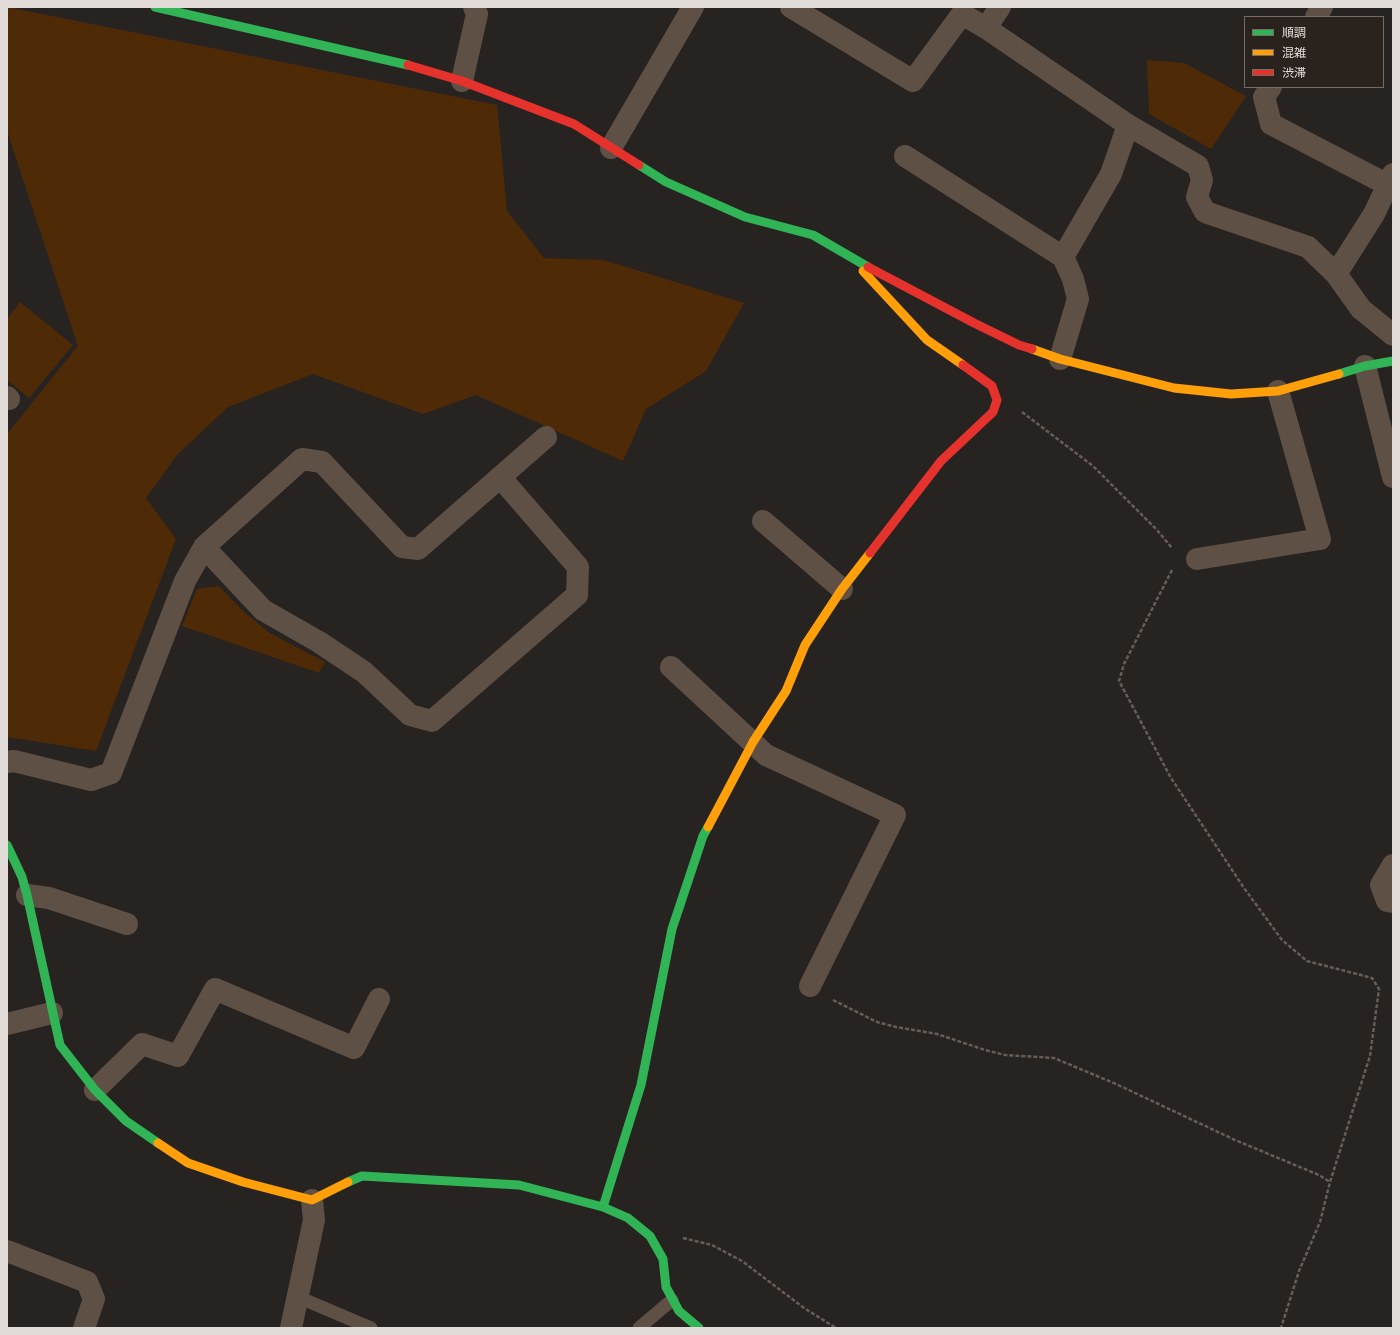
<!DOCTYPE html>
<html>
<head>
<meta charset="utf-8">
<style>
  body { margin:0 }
  #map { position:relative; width:1400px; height:1335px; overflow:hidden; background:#272320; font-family:"DM Sans","Noto Sans JP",sans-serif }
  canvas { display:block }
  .frame { position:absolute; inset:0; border:8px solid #e2dcd9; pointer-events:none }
  .legend { position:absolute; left:1244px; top:16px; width:140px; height:72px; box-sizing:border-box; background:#2a221d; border:1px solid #746c68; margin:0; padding:5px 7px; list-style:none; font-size:12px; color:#e2dcd9 }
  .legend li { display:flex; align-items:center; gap:8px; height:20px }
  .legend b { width:20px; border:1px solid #746c68 }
</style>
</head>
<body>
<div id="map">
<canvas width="1400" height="1335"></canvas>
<div class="frame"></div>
<ul class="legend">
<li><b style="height:5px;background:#30b455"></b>順調</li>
<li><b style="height:5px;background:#ff9f0a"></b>混雑</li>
<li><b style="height:5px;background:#e5322d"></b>渋滞</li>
</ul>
</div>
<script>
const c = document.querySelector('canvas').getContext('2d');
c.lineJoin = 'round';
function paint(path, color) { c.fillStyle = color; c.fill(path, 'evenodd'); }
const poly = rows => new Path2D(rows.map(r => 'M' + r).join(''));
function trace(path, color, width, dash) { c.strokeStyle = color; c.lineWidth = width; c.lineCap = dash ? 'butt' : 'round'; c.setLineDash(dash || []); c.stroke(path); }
paint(poly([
  [7,7,497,105,507,211,544,258,604,260,744,303,706,371,646,409,623,461,476,395,423,414,313,374,228,407,177,455,146,498,176,539,96,751,7,737,7,434,78,346,7,131],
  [1147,60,1184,63,1246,96,1211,149,1149,114],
  [20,302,73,345,29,398,7,380,7,319],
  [219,586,242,610,268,632,325,662,319,673,182,626,197,589]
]), '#4f2a07');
trace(poly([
  [1022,412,1093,466,1157,530,1172,548],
  [1172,570,1124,664,1119,681,1171,778,1244,888,1282,940,1307,961,1372,978,1379,989,1370,1056,1330,1182,1320,1222,1299,1271,1281,1328],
  [833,1000,877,1022,896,1027,937,1034,985,1050,1005,1055,1054,1058,1116,1084,1235,1140,1319,1175,1330,1182],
  [683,1238,712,1245,742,1261,804,1308,836,1328]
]), '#675d56', 2.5, [4, 2]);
trace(poly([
  [298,1297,371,1328],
  [639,1328,672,1300]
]), '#5f5045', 13);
trace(poly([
  [791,7,913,81,962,14,986,28],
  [1000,7,986,28,1128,125,1198,166,1202,180,1197,197,1205,212,1308,247,1336,274,1361,309,1393,335],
  [1316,17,1322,7],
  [462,81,477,14,474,7],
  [1271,87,1264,97,1271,124,1388,185],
  [611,148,693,7],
  [905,156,1063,257],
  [1336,274,1374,214,1393,174],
  [1060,359,1078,299,1073,279,1063,257,1111,174,1128,125],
  [1365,366,1393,477],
  [7,397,9,399],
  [763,521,842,589],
  [204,547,263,610,319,642,364,672,410,715,432,721,577,595,578,567,500,477],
  [1197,559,1320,539,1278,391],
  [671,667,766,755,895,815,810,986],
  [7,762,14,761,91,780,111,773,185,581,204,547,302,459,322,462,402,547,418,549,546,437],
  [1393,865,1381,885,1387,901,1393,902],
  [27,895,49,898,127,924],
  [7,1024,52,1013],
  [95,1090,142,1044,178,1056,215,989,354,1048,379,999],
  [7,1251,87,1282,94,1299,84,1328],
  [291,1328,314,1220,312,1200]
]), '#5f5045', 22);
trace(poly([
  [155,7,408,65],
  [639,165,666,182,745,217,813,235,868,267],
  [1339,374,1365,366,1393,361],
  [7,845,22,877,27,895,60,1045,95,1090,126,1121,158,1143],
  [348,1182,362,1176,519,1185,603,1207,628,1218,650,1236,663,1259,666,1287,679,1311,699,1328],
  [603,1207,641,1085,672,929,703,836,708,827]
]), '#30b455', 9);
trace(poly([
  [863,271,927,340,963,365],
  [1032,349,1060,359,1174,388,1231,394,1278,391,1339,374],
  [708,827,753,742,786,691,805,645,842,589,870,553],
  [158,1143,188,1163,243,1182,312,1200,348,1182]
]), '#ff9f0a', 9);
trace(poly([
  [408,65,462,81,574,124,639,165],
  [868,267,974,323,1019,345,1032,349],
  [870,553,941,461,993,412,997,400,992,386,963,365]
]), '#e5322d', 9);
</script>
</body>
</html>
